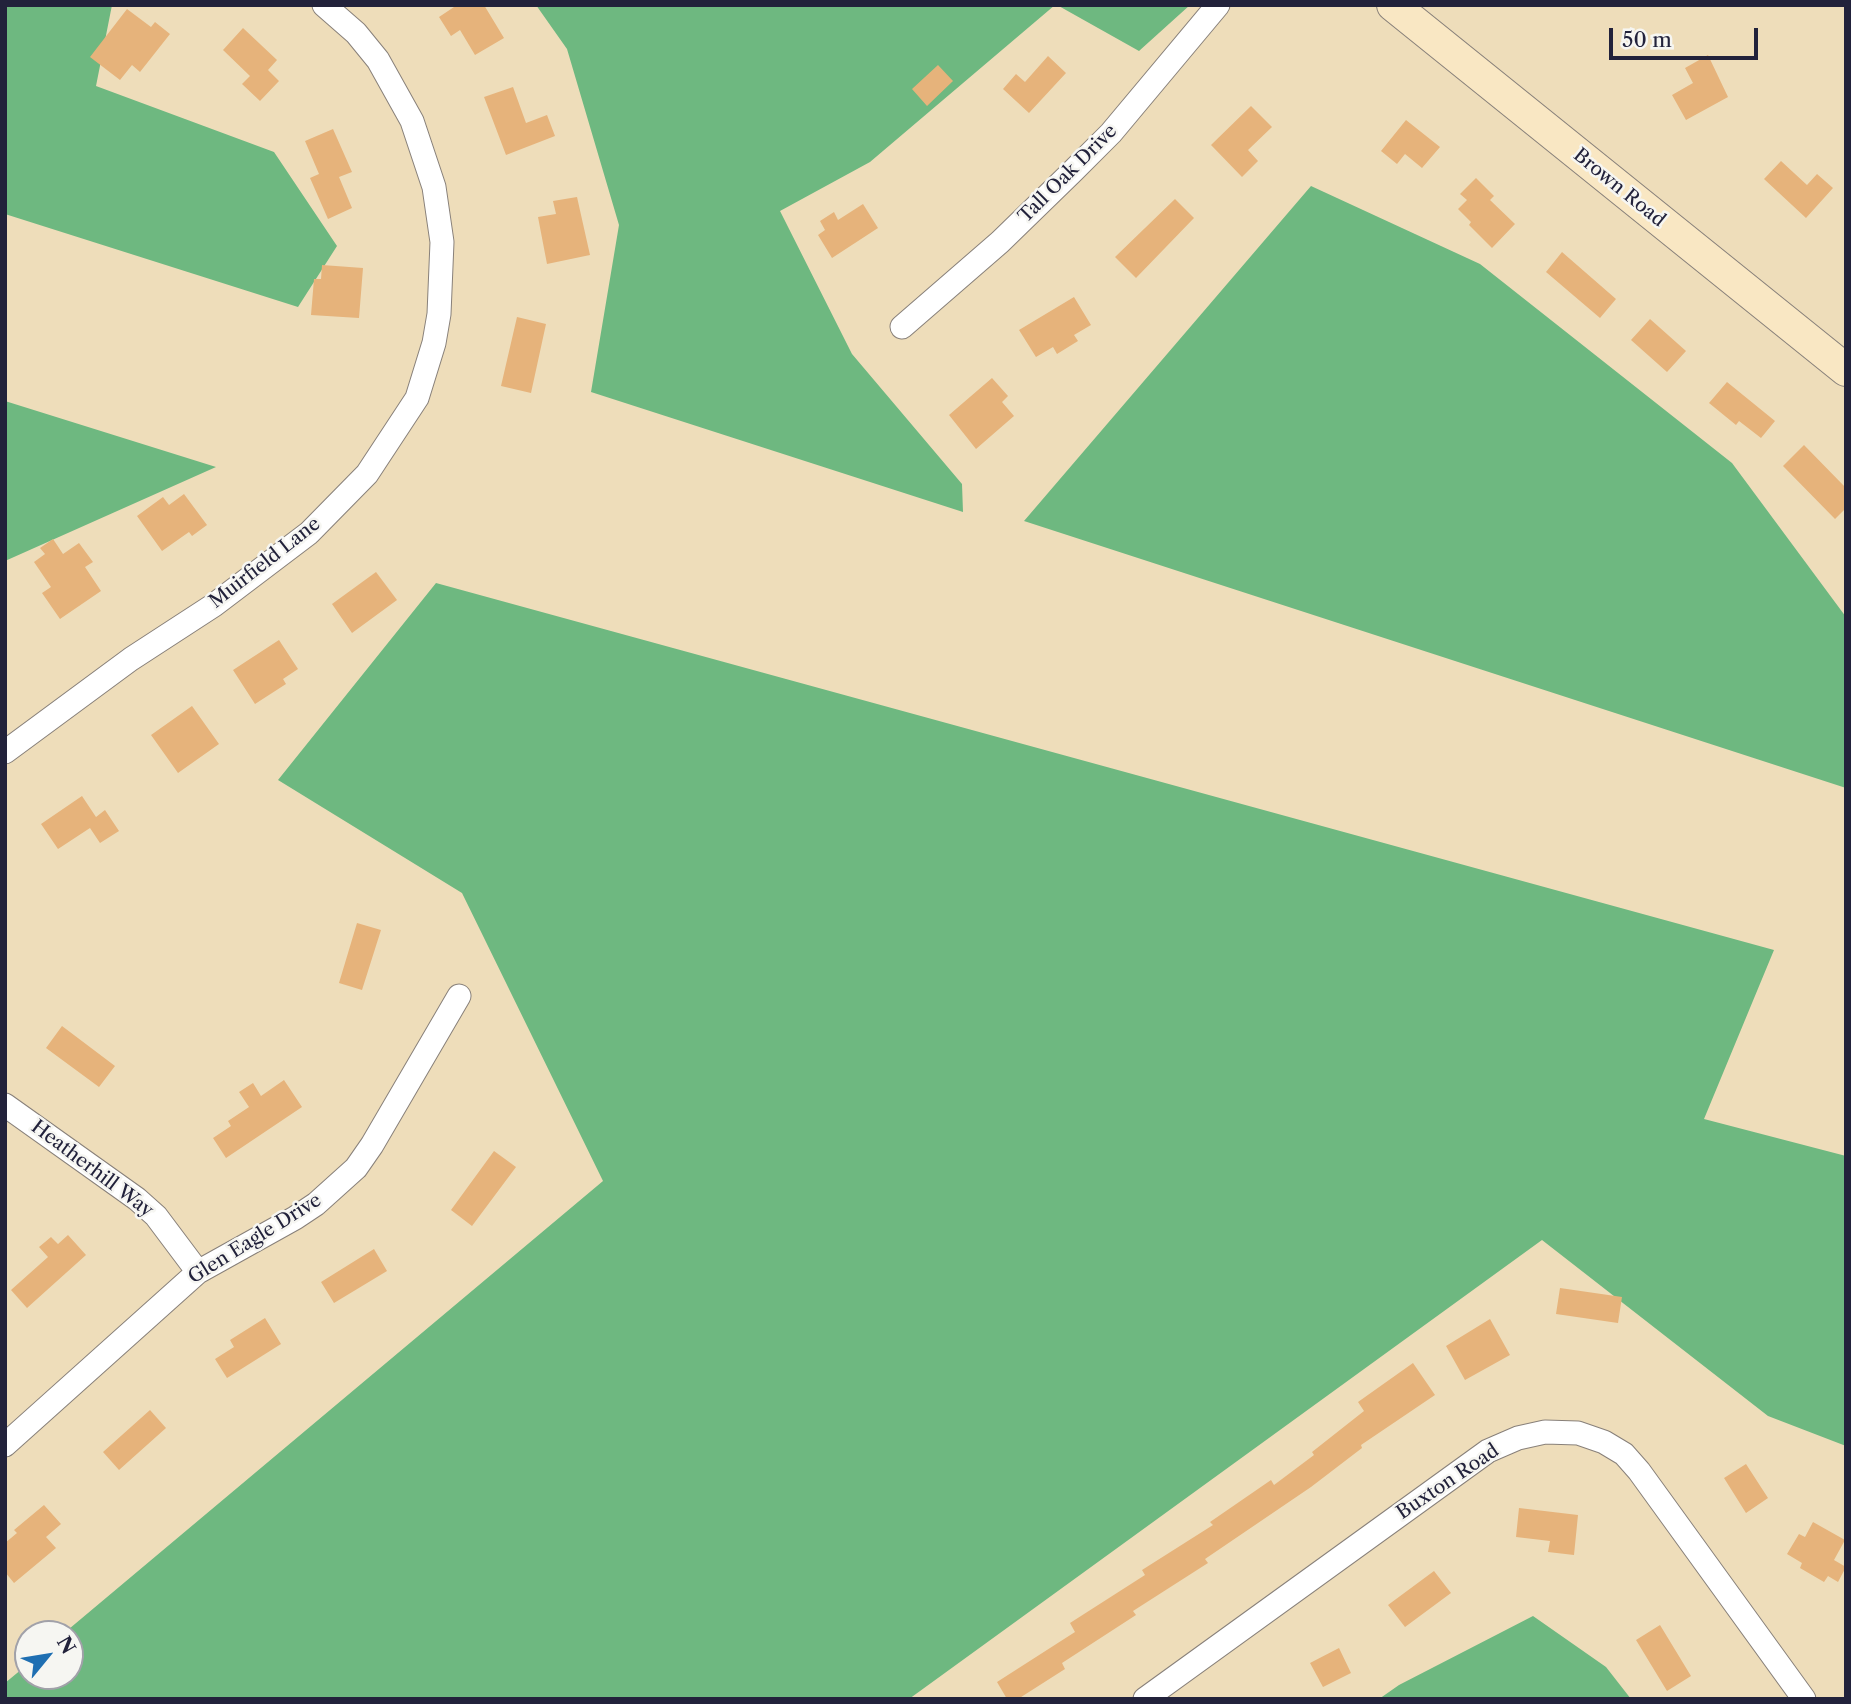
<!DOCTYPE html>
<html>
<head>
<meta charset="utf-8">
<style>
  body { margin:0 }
  #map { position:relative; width:1851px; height:1704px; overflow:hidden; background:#eeddba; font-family:"Libre Caslon Text",serif }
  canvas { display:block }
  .frame { position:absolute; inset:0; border:7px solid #22223b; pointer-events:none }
  .north { position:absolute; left:14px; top:1620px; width:70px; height:70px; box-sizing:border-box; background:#f6f6f2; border:2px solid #a1a1a9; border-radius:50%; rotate:60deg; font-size:19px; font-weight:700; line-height:28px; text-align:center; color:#22223b }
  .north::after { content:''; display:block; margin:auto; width:24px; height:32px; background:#1f6fb2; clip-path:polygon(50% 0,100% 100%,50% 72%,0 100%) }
  .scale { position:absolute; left:1609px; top:28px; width:149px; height:32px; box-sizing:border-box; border:4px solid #22223b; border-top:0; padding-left:9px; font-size:21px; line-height:24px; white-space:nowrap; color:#22223b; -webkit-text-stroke:5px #f6f6f2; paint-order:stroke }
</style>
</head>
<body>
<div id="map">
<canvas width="1851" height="1704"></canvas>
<div class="frame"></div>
<div class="north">N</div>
<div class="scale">50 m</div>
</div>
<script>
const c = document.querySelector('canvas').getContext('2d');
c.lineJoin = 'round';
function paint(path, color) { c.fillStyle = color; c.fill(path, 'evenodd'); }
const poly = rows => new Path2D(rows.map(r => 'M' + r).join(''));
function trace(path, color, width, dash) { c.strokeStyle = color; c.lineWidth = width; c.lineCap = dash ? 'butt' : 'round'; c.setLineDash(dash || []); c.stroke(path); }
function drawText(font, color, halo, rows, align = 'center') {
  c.font = font + ' "Libre Caslon Text",serif'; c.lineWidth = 5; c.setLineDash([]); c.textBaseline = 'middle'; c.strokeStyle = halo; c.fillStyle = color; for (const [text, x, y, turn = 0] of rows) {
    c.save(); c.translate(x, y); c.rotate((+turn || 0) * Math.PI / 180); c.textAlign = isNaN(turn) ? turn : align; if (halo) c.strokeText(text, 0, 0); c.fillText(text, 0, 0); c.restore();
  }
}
paint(poly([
  [5,5,112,5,96,86,274,152,337,246,298,307,5,214],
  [536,5,1055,5,870,162,780,211,852,354,962,484,963,512,591,392,619,225,567,49],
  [1057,5,1190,5,1139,51],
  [1311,186,1480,264,1732,463,1846,617,1846,788,1024,521],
  [5,401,216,467,5,561],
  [436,583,1774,950,1704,1119,1846,1156,1846,1446,1768,1416,1542,1240,909,1699,5,1699,5,1683,28,1664,28,1676,70,1676,70,1634,63,1634,603,1181,462,893,278,780],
  [1533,1616,1606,1667,1631,1699,1379,1699,1399,1685]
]), '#6eb880');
paint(poly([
  [457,5,484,5,504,38,475,55,460,30,451,36,439,17],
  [127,9,151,27,155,22,170,34,140,72,132,65,120,80,90,57],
  [243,28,277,60,268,70,279,81,260,101,242,84,250,76,223,50],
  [1708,55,1728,97,1686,120,1672,95,1693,83,1685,68],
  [1048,56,1066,73,1029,113,1003,89,1016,74,1025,82],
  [938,65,953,81,927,106,912,89],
  [513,87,526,123,547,115,555,136,506,155,484,97],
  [1251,106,1272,127,1248,150,1258,161,1242,177,1211,145],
  [1406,120,1440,147,1422,168,1405,154,1397,164,1381,151],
  [333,129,352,172,339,177,352,208,328,219,310,178,319,174,305,141],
  [1781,161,1807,185,1817,174,1833,188,1806,218,1764,179],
  [1476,178,1494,196,1490,200,1515,224,1492,248,1469,225,1471,222,1458,209,1467,200,1460,194],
  [577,197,590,255,547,264,538,217,556,214,553,201],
  [1175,199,1194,218,1136,278,1115,257],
  [863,204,878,228,832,258,818,235,825,230,820,221,834,212,838,220],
  [1562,252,1616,299,1600,318,1546,272],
  [322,265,363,268,359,318,311,315,314,279,321,279],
  [1074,297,1091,325,1074,335,1078,341,1057,354,1053,347,1036,357,1019,330],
  [517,317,546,324,531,393,501,386],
  [1650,319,1686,351,1667,372,1631,340],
  [992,378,1008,396,1002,402,1014,416,976,449,949,415],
  [1727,382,1775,421,1761,438,1739,421,1736,425,1709,403],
  [1804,445,1846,488,1846,508,1835,519,1783,466],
  [184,494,207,525,192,536,189,532,162,551,137,516,163,497,169,505],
  [53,539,63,554,79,543,93,562,85,567,101,591,60,619,42,593,51,587,34,562,45,554,40,548],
  [376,572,397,600,352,633,332,604],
  [279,640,298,669,283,679,286,684,255,704,233,670],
  [192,706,219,744,178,773,151,735],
  [82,796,96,817,105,810,119,831,100,843,90,828,58,849,41,824],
  [357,923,381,930,362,990,339,983],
  [62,1026,115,1066,99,1087,46,1048],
  [284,1080,302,1107,226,1158,213,1138,231,1126,228,1121,249,1107,239,1092,253,1083,261,1096],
  [494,1151,516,1167,472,1226,451,1210],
  [68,1235,86,1255,27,1308,11,1290,48,1257,39,1247,51,1237,58,1244],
  [374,1249,387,1271,334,1303,321,1282],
  [1560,1288,1622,1297,1618,1323,1556,1314],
  [265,1318,281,1344,227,1378,215,1359,234,1347,230,1340],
  [1490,1319,1510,1355,1465,1380,1446,1346],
  [1413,1363,1435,1395,1361,1445,1362,1448,1311,1487,1205,1559,1208,1563,1133,1611,1136,1615,1062,1663,1065,1669,1018,1699,1007,1699,997,1682,1075,1632,1070,1623,1145,1575,1142,1570,1213,1525,1210,1522,1271,1480,1274,1485,1314,1455,1312,1452,1364,1411,1358,1402],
  [150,1410,166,1428,119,1470,103,1452],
  [1746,1464,1768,1498,1746,1513,1724,1478],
  [44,1505,61,1524,46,1537,56,1548,14,1583,5,1572,5,1543,17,1533,14,1530],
  [1519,1508,1578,1515,1574,1555,1548,1552,1550,1541,1516,1537],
  [1813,1522,1845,1540,1834,1560,1846,1567,1838,1582,1828,1576,1824,1582,1800,1568,1802,1563,1787,1554,1799,1534,1805,1537],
  [1434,1571,1451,1593,1405,1627,1388,1605],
  [1660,1625,1691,1676,1667,1691,1636,1640],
  [1339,1648,1351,1673,1323,1687,1310,1663]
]), '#e6b37b');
const street = poly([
  [902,327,1000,242,1073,171,1111,133,1218,5],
  [5,752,131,659,214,605,309,533,367,474,417,398,434,343,439,314,442,242,434,187,412,121,378,60,356,33,324,5],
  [5,1105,137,1199,156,1216,198,1272],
  [5,1445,198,1272,295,1218,316,1204,356,1168,372,1145,459,996],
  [1145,1699,1488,1451,1518,1438,1545,1432,1578,1433,1604,1442,1624,1454,1639,1471,1804,1699]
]);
const secondary = poly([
  [1393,5,1846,370]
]);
trace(street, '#88807a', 25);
trace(secondary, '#88807a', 34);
trace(street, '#fff', 23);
trace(secondary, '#f9e7c3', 32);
drawText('19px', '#22223b', '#f6f6f2', [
  ["Tall Oak Drive",1068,174,-45],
  ["Brown Road",1619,188,39],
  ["Muirfield Lane",265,563,-38],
  ["Heatherhill Way",92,1169,37],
  ["Glen Eagle Drive",255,1239,-32],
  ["Buxton Road",1448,1482,-34]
]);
</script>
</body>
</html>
